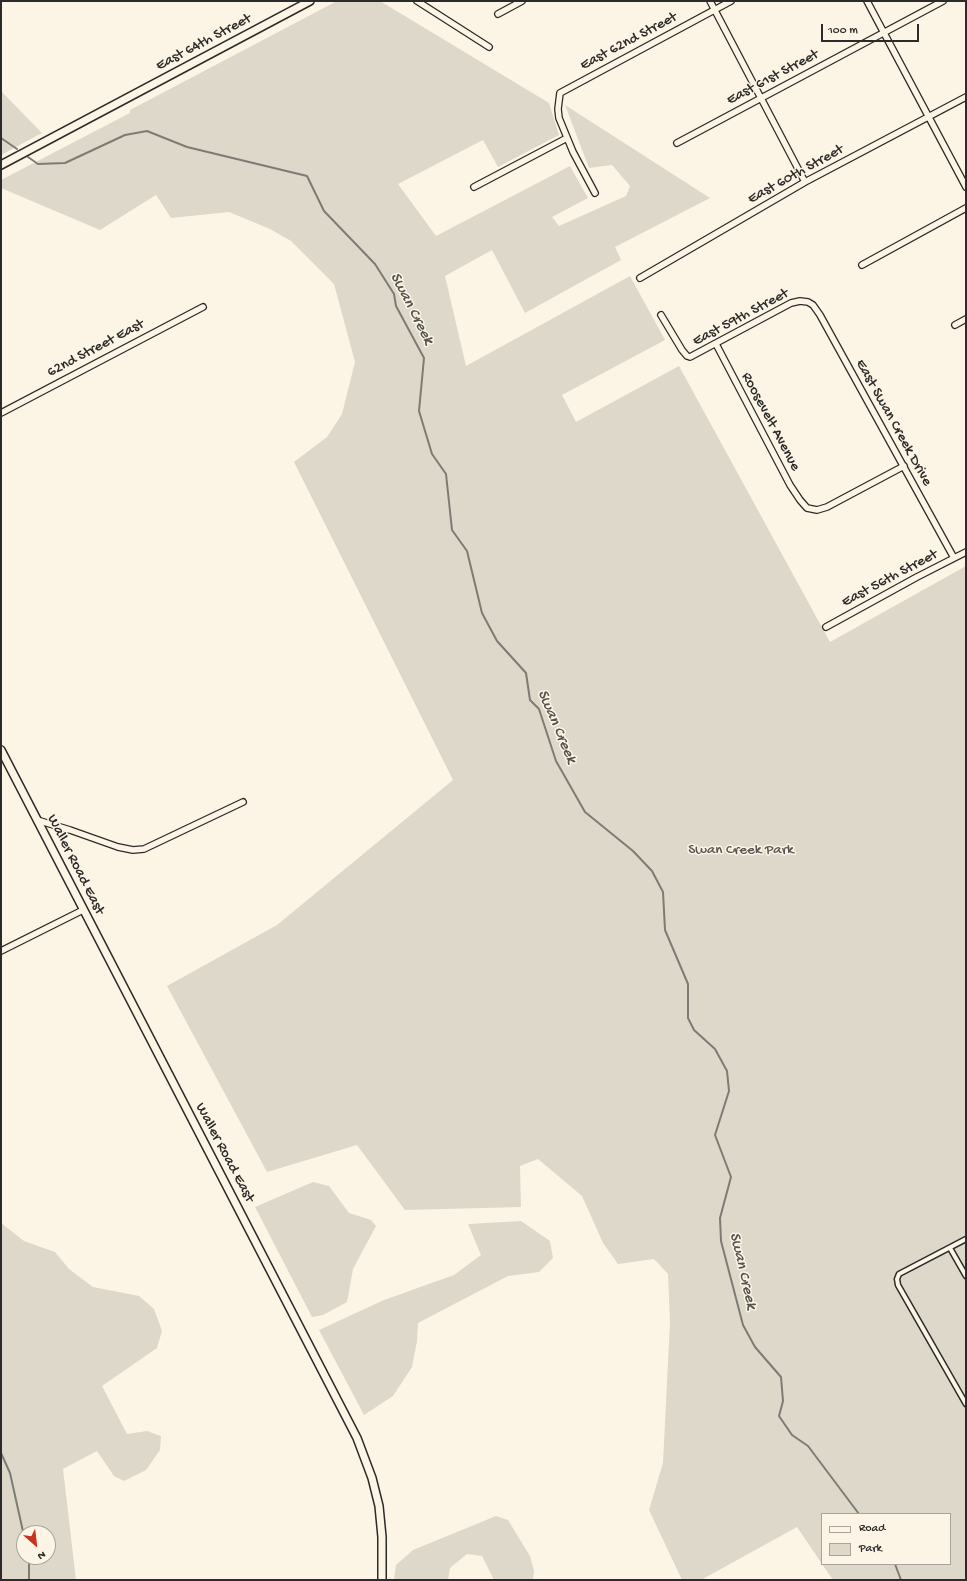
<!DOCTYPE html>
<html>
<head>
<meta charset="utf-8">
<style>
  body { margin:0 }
  #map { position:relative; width:967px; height:1581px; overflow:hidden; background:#fcf5e5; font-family:"Gochi Hand",sans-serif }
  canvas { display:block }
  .frame { position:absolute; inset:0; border:2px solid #2b2b2b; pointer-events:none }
  .legend { position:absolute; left:821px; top:1513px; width:130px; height:52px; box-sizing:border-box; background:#fcf5e5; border:1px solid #a8a49b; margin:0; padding:5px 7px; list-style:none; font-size:12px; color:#2b2b2b }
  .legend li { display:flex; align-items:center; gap:8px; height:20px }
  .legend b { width:20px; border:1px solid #a8a49b }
  .north { position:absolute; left:16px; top:1525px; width:40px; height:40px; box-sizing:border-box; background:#fcf5e5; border:1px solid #a8a49b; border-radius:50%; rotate:152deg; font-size:11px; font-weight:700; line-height:16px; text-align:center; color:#2b2b2b }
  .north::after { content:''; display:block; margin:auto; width:14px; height:18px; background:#c8321e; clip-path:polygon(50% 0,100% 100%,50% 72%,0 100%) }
  .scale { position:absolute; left:821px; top:24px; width:98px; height:18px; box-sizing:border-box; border:2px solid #2b2b2b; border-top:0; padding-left:5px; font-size:12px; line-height:14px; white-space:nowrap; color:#2b2b2b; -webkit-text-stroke:3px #fcf5e5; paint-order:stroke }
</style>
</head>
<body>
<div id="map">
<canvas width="967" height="1581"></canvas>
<div class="frame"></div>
<ul class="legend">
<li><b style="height:5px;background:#fcf5e5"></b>Road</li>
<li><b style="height:11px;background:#ded8ca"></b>Park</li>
</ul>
<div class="north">N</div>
<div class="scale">100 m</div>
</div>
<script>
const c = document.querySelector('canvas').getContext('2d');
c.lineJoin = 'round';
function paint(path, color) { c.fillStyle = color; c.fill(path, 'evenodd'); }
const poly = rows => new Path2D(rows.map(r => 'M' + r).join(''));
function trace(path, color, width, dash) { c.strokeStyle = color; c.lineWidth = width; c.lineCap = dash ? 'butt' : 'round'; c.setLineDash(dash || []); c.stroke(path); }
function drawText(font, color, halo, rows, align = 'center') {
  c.font = font + ' "Gochi Hand",sans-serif'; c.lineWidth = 3; c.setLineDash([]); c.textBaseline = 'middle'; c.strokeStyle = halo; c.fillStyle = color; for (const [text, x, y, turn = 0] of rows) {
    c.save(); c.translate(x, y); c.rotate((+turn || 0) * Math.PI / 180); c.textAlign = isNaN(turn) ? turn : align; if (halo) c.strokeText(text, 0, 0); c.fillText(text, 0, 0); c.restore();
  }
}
paint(poly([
  [337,1,380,1,549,103,559,135,498,167,483,140,398,184,436,236,570,166,588,198,552,217,559,226,626,196,630,186,612,165,589,168,565,105,710,198,615,247,621,260,525,313,492,250,445,276,466,366,630,276,665,340,562,395,576,422,679,366,830,642,966,566,966,1580,833,1580,822,1564,950,1564,950,1514,822,1514,822,1564,797,1527,701,1580,682,1580,649,1510,663,1463,670,1322,668,1274,654,1259,618,1264,603,1243,582,1196,538,1159,520,1166,521,1207,405,1210,357,1145,267,1172,167,986,277,925,453,780,294,462,327,437,342,414,355,362,334,284,291,241,270,229,229,212,171,218,156,195,100,230,1,188,1,180,130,113,130,110],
  [1,91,42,133,1,155],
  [313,1182,329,1186,349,1213,371,1220,376,1226,353,1269,347,1302,323,1315,312,1317,255,1207],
  [521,1221,550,1241,553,1258,539,1272,508,1276,418,1323,417,1341,412,1367,393,1396,364,1415,319,1330,384,1300,454,1275,481,1255,468,1224],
  [1,1223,24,1241,55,1252,69,1269,93,1287,139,1296,154,1309,162,1331,157,1348,102,1386,127,1434,147,1431,161,1436,160,1450,146,1470,124,1481,114,1476,97,1451,63,1469,76,1580,1,1580],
  [24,1533,48,1533,48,1557,24,1557],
  [496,1516,508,1520,530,1556,534,1571,533,1580,494,1580,482,1556,467,1554,450,1568,448,1580,394,1580,396,1565,413,1550]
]), '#ded8ca');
trace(poly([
  [1,138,17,149],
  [28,157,38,164,65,163,125,135,147,131,187,147,307,176,324,211,375,264,394,294,396,306,424,358,419,411,432,454,446,474,452,530,467,551,482,613,497,641,526,673,530,700,539,709,556,761,585,812,633,851,652,871,663,892,665,930,688,984,688,1018,694,1030,715,1049,727,1071,729,1091,715,1135,731,1177,720,1218,721,1241,743,1325,755,1347,781,1377,783,1401,779,1416,792,1435,808,1446,859,1514],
  [1,1453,10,1473,24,1536],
  [895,1564,901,1580],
  [29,1580,29,1557]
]), '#7d7b74', 2);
const pedestrian = poly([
  [966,1239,899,1274,897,1279,898,1285,966,1404],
  [950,1248,966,1276]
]);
const minor = poly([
  [417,1,489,47],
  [710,1,805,182],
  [867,1,966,187],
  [498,14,522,1],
  [677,143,943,1],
  [474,187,567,138],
  [595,193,573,152,559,118,558,109,560,93,731,1],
  [862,265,966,208],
  [640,278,805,182,966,97],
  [661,315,682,350,687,356,690,357,791,303,800,301,808,302,813,305,820,315,954,558],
  [955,325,966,319],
  [716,344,790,485,800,500,807,508,817,510,827,507,904,466],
  [1,413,203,307],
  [826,627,917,577,966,552],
  [37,820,70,830,118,847,133,850,144,849,243,802],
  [1,951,83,910]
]);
const tertiary = poly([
  [1,165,310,1],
  [1,750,357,1438,372,1478,379,1506,382,1537,382,1580]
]);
trace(pedestrian, '#2b2b2b', 7);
trace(minor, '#2b2b2b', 8);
trace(tertiary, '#2b2b2b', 10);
trace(pedestrian, '#fcf5e5', 4);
trace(minor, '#fcf5e5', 5.5);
trace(tertiary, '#fcf5e5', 7);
drawText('15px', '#2b2b2b', '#fcf5e5', [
  ["East 62nd Street",629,42,-28],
  ["East 64th Street",204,43,-28],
  ["East 61st Street",773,78,-28],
  ["East 60th Street",796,175,-29],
  ["East 59th Street",741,318,-28],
  ["62nd Street East",96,349,-28],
  ["Roosevelt Avenue",770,422,62],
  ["East Swan Creek Drive",893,423,61],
  ["East 56th Street",890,579,-28],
  ["Waller Road East",75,865,63],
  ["Waller Road East",224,1153,62]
]);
drawText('15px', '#585653', '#fcf5e5', [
  ["Swan Creek Park",741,851]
]);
drawText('italic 16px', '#545350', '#fcf5e5', [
  ["Swan Creek",411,309,63],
  ["Swan Creek",556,727,67],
  ["Swan Creek",742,1271,77]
]);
</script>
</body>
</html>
